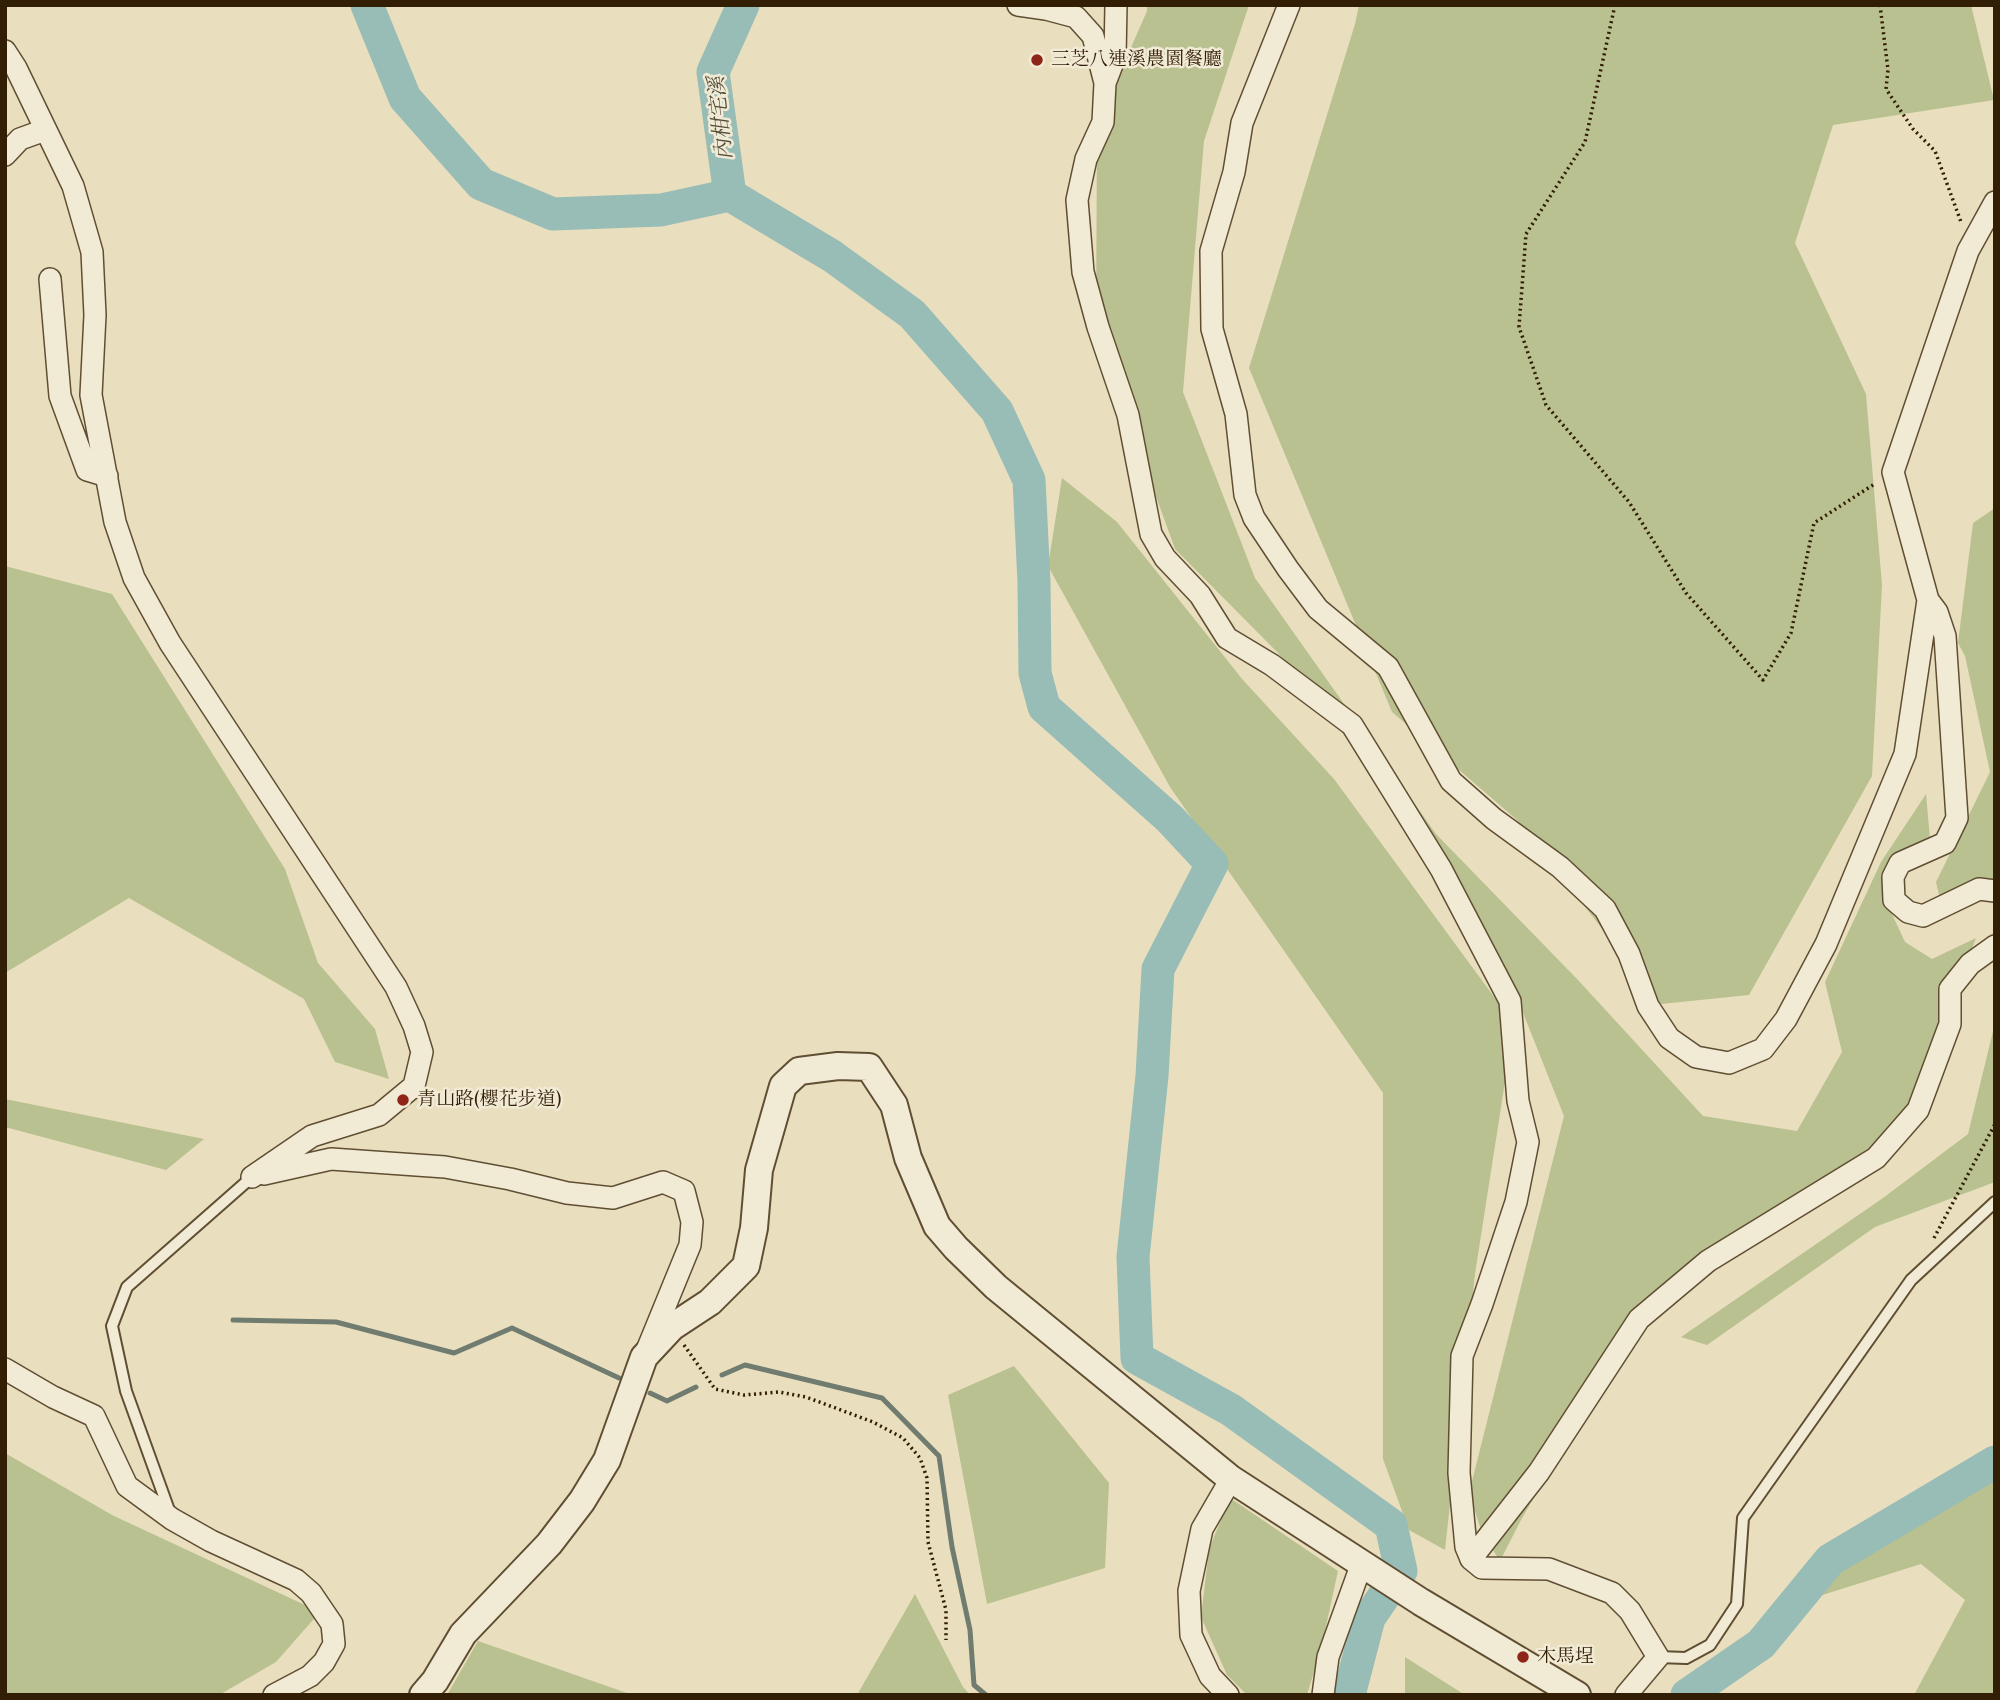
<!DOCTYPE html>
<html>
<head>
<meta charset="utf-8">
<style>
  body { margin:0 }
  #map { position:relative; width:2000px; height:1700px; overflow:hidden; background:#e9dfbe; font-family:"Libre Caslon Text",serif }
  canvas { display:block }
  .frame { position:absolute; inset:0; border:7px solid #321d05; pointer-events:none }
</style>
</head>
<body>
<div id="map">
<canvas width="2000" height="1700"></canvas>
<div class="frame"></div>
</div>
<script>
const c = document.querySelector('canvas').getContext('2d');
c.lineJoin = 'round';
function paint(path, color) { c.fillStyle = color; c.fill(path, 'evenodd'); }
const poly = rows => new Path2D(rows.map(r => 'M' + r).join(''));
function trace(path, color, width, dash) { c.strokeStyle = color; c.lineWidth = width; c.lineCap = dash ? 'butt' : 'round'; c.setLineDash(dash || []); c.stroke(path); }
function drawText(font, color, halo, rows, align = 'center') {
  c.font = font + ' "Libre Caslon Text","Noto Serif TC",serif'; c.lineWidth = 5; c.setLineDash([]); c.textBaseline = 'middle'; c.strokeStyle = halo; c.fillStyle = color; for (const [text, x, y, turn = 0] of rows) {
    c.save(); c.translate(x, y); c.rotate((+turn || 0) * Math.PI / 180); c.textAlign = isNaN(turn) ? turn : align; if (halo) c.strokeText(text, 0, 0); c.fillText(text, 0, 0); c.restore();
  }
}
paint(poly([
  [1147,5,1249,5,1204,141,1183,392,1255,578,1436,834,1578,980,1703,1116,1797,1131,1842,1052,1825,982,1881,862,1926,794,1930,839,1886,901,1905,942,1932,959,1976,938,1917,1094,1897,1141,1739,1237,1622,1340,1600,1386,1522,1518,1500,1561,1482,1533,1469,1493,1564,1116,1514,990,1443,858,1278,653,1175,549,1096,330,1097,125,1147,11],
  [1359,5,1971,5,1994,100,1833,125,1795,243,1866,394,1882,585,1872,776,1749,995,1661,1004,1517,820,1392,712,1249,368,1355,24],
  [1062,478,1117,522,1243,680,1334,779,1514,1024,1475,1274,1445,1550,1409,1530,1383,1459,1383,1093,1170,787,1048,566],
  [1995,508,1995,887,1942,908,1936,882,1990,772,1965,656,1958,643,1973,523],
  [5,566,112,594,285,869,318,963,375,1029,389,1079,335,1062,304,999,129,898,5,973],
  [1995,1023,1995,1182,1875,1227,1707,1345,1681,1337,1883,1198,1968,1134],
  [5,1099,204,1139,166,1170,5,1127],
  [1014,1366,1109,1483,1105,1568,987,1604,948,1395],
  [5,1453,112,1515,320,1612,276,1662,219,1695,5,1695],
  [1995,1477,1995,1695,1914,1695,1965,1600,1921,1564,1816,1597,1814,1576],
  [1230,1498,1338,1571,1322,1645,1307,1695,1247,1695,1227,1675,1201,1617,1209,1549],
  [915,1594,963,1687,970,1695,857,1695],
  [478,1641,627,1693,645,1695,447,1695],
  [1405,1657,1465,1695,1405,1695]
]), '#b9c190');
trace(poly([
  [233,1320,336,1322,454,1353,512,1328,619,1378],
  [722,1375,745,1365,882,1398,939,1456,952,1547,970,1630,974,1685,986,1695],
  [650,1393,667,1401,696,1387]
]), '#6f7c6f', 5);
trace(poly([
  [367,5,405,98,481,184,553,214,661,210,730,195,832,256,912,314,997,411,1029,480,1034,582,1035,673,1044,707,1170,819,1212,864,1158,969,1152,1076,1133,1257,1137,1358,1231,1410,1391,1525,1401,1571,1369,1618,1349,1695],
  [730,195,713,72,743,5],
  [1687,1695,1761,1644,1830,1560,1995,1462]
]), '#98bcb6', 33);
const service = poly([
  [170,1513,126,1391,112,1326,127,1287,252,1177],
  [1658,1657,1686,1658,1710,1645,1737,1604,1743,1518,1911,1280,1995,1202]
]);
const minor = poly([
  [1018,5,1046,9,1076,17,1093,36,1105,83],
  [1116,5,1115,57,1105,83,1103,122,1086,159,1077,200,1083,272,1098,327,1128,415,1151,534,1165,558,1200,595,1227,638,1272,665,1352,725,1441,869,1510,1001,1518,1101,1528,1142,1516,1202,1482,1304,1462,1356,1459,1473,1466,1547,1471,1559,1482,1568,1549,1569,1612,1593,1630,1611,1658,1657,1626,1695],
  [1289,5,1242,123,1234,172,1211,251,1212,329,1236,414,1245,495,1254,518,1288,569,1318,609,1388,667,1451,781,1494,819,1560,867,1605,909,1629,954,1648,1006,1669,1038,1696,1057,1729,1063,1763,1049,1786,1019,1826,944,1905,754,1928,600,1893,472,1968,251,1995,202],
  [5,51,16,68,73,186,92,252,95,315,91,395,115,522,134,578,170,643,396,987,414,1026,422,1052,414,1086,379,1115,312,1136,252,1177],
  [5,155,20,139,45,130],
  [50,279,60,396,87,470,107,476],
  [1928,600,1937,612,1945,636,1957,818,1945,843,1900,863,1893,877,1894,900,1908,912,1923,916,1979,889,1995,891],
  [264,1174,331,1159,445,1167,510,1179,567,1193,613,1198,663,1182,684,1191,692,1222,690,1245,647,1350],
  [5,1369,53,1397,94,1416,127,1486,172,1519,211,1541,296,1580,311,1593,332,1624,334,1644,324,1662,310,1676,274,1695],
  [1471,1559,1539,1472,1639,1319,1708,1261,1876,1158,1918,1110,1950,1024,1950,989,1970,964,1995,946],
  [1228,1695,1210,1676,1191,1635,1189,1591,1202,1529,1231,1479],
  [1323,1695,1328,1657,1362,1563]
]);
const tertiary = poly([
  [423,1695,435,1681,463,1634,549,1544,582,1501,607,1460,644,1357,672,1327,710,1302,746,1266,754,1228,759,1170,783,1086,799,1071,838,1066,869,1067,894,1105,908,1158,937,1226,956,1248,996,1287,1231,1479,1421,1602,1577,1695]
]);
trace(service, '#604e33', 14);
trace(minor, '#604e33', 24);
trace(tertiary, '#604e33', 30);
trace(poly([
  [1615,5,1585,142,1526,234,1519,327,1546,405,1629,502,1686,593,1763,680,1791,633,1814,523,1876,483],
  [1880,5,1888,70,1886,89,1913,129,1935,151,1961,222],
  [1934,1238,1995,1124],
  [684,1345,715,1389,744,1395,779,1392,806,1397,873,1422,903,1438,920,1458,927,1478,928,1542,946,1610,946,1640]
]), '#321d05', 3.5, [2, 3.5]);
trace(service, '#f1ead5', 10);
trace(minor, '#f1ead5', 21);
trace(tertiary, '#f1ead5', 26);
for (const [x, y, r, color] of [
  [1037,60,7,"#8f2418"],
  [403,1100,7,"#8f2418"],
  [1523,1657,7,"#8f2418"]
]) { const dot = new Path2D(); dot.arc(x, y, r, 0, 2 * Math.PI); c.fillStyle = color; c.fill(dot); trace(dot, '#f1ead5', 2.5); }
drawText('19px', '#321d05', '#f1ead5', [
  ["三芝八連溪農園餐廳",1051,60],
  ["青山路(櫻花步道)",417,1100],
  ["木馬埕",1537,1657]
], 'left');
drawText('italic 21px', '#514d3a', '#f1ead5', [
  ["內柑宅溪",721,118,-96]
]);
</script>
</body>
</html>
